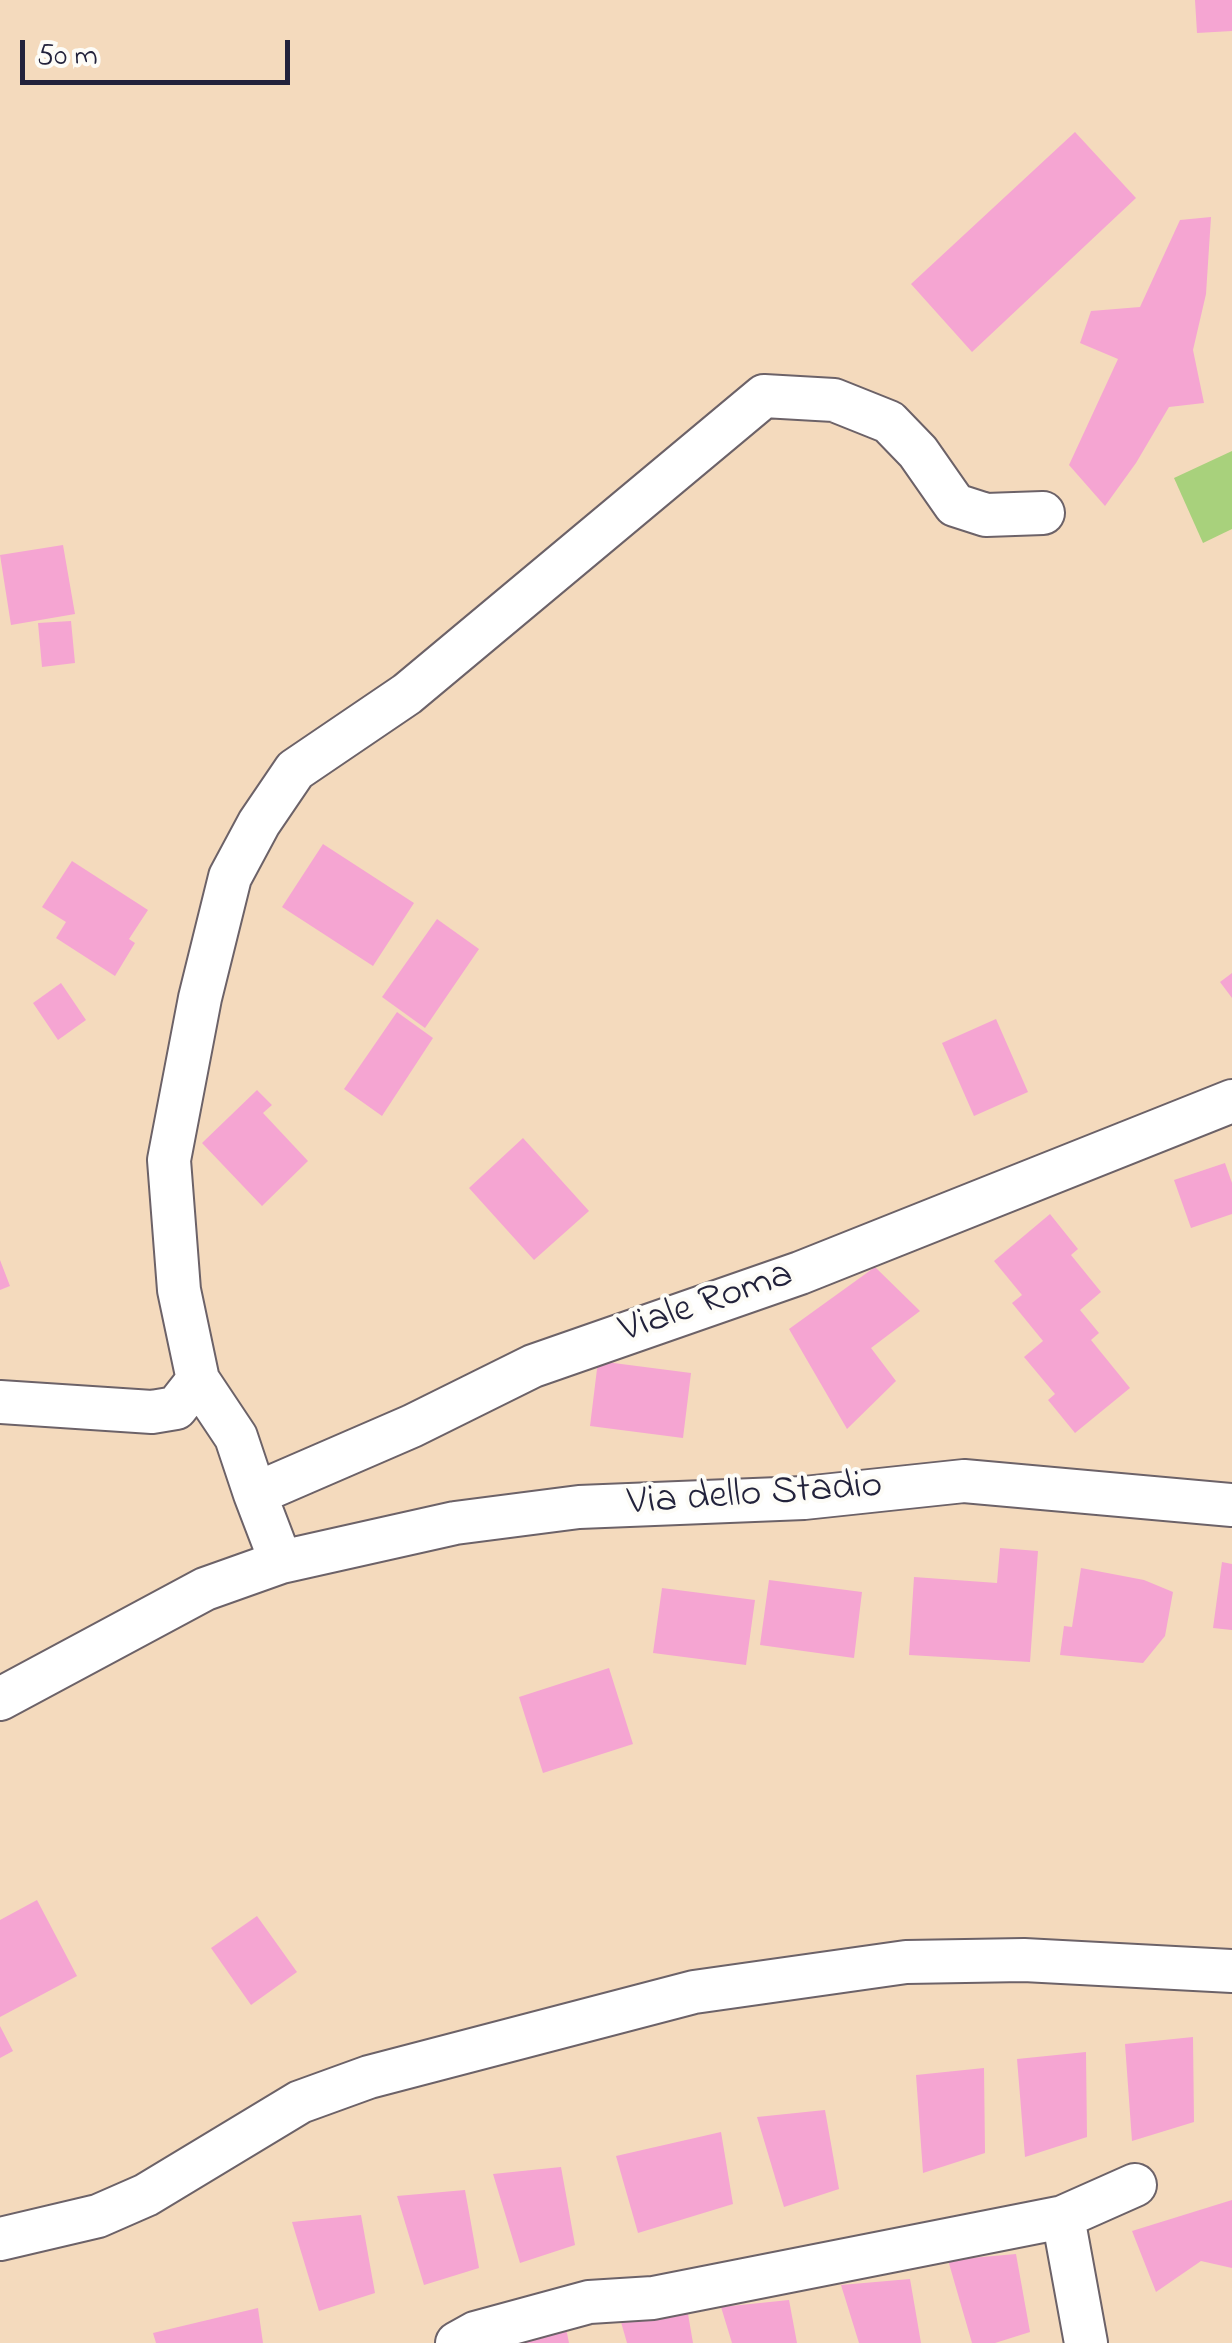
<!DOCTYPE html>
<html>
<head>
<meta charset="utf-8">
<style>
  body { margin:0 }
  #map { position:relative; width:1232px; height:2343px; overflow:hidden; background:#f4dabd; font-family:"Indie Flower",sans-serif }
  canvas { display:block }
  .scale { position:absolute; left:20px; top:40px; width:270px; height:45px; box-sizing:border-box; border:5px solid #22223b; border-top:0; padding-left:12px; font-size:30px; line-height:35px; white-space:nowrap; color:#22223b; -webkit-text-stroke:8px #fdfcf7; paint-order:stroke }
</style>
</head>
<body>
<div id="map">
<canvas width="1232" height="2343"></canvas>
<div class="scale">50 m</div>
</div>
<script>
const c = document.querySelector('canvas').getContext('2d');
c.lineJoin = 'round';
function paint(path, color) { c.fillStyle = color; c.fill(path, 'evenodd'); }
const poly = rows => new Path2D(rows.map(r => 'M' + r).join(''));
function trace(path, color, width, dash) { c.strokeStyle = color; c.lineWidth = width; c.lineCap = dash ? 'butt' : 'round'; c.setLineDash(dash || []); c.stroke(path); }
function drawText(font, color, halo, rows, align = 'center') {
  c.font = font + ' "Indie Flower",sans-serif'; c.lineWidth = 8; c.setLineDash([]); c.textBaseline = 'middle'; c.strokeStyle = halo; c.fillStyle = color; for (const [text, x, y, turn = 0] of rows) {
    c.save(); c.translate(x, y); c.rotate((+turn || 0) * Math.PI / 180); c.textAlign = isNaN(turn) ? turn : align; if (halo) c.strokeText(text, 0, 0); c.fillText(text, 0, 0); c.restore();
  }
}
paint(poly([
  [1232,451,1232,529,1203,543,1174,478]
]), '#a8d17c');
paint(poly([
  [1195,0,1232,0,1232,31,1197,33],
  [1075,132,1136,198,972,352,911,284],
  [1211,217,1206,294,1193,350,1204,403,1169,407,1136,463,1105,506,1069,465,1118,359,1080,343,1091,311,1140,307,1180,220],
  [63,545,75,614,11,625,0,555],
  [71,621,75,663,42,667,38,623],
  [323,844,414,903,373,966,282,907],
  [72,861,148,910,129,939,135,943,115,976,56,938,66,922,42,907],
  [437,919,479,949,425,1028,382,997],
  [1232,973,1232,998,1220,982],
  [61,983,86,1020,58,1040,33,1003],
  [397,1012,433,1038,382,1116,344,1089],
  [996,1019,1028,1092,974,1116,942,1043],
  [257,1090,272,1105,263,1113,308,1161,262,1206,202,1143],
  [523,1138,589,1211,534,1260,469,1188],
  [1225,1163,1232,1183,1232,1214,1191,1228,1174,1180],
  [1050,1214,1078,1249,1071,1255,1101,1292,1080,1310,1099,1333,1091,1340,1130,1388,1075,1433,1048,1400,1055,1394,1024,1357,1043,1341,1012,1303,1022,1295,994,1261],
  [0,1260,10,1286,0,1290],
  [875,1267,920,1311,871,1348,896,1381,847,1429,789,1329],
  [598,1361,691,1373,683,1438,590,1426],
  [1000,1548,1038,1551,1030,1662,909,1655,914,1577,997,1583],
  [1222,1562,1232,1564,1232,1630,1213,1628],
  [1081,1568,1144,1580,1173,1592,1165,1636,1143,1663,1060,1655,1064,1626,1072,1627],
  [769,1580,862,1592,854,1658,760,1645],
  [662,1588,755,1600,746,1665,653,1653],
  [609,1668,633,1744,543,1773,519,1697],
  [37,1900,77,1976,0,2017,0,1920],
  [257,1916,297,1972,251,2005,211,1948],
  [0,2026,13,2051,0,2058],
  [1193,2037,1194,2122,1132,2141,1125,2044],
  [1086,2052,1087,2137,1025,2157,1017,2059],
  [984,2068,985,2153,923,2173,916,2075],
  [825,2110,839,2189,784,2207,757,2117],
  [721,2132,733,2204,638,2233,616,2156],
  [561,2167,575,2245,520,2263,493,2174],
  [465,2190,479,2268,424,2285,397,2196],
  [1232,2200,1232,2268,1201,2261,1156,2292,1132,2231],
  [361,2215,375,2293,319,2311,292,2222],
  [1016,2254,1030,2332,995,2343,972,2343,948,2260],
  [910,2279,921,2343,859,2343,841,2285],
  [789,2300,797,2343,732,2343,721,2307],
  [258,2308,263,2343,156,2343,153,2333],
  [687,2308,693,2343,627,2343,619,2315],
  [565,2323,569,2343,501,2343]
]), '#f5a5d2');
const minor = poly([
  [0,1402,152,1412,176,1408,198,1380],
  [255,1494,236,1437,198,1380,179,1290,169,1160,200,998,230,877,259,823,295,770,407,694,764,396,834,400,889,422,918,452,955,505,986,515,1043,513],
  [281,1562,255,1494,412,1426,533,1366,800,1273,1232,1101],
  [0,1699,205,1589,281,1562,455,1523,579,1507,804,1498,964,1481,1232,1505],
  [1063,2217,1086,2343],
  [0,2239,98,2216,146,2195,300,2102,369,2077,694,1992,906,1962,1024,1960,1232,1971],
  [457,2343,475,2333,589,2302,653,2298,1063,2217,1135,2185]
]);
trace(minor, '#6c6268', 46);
trace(minor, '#fff', 42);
drawText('40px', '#22223b', '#fdfcf7', [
  ["Viale Roma",707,1305,-19],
  ["Via dello Stadio",755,1497,-4]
]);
</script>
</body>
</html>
